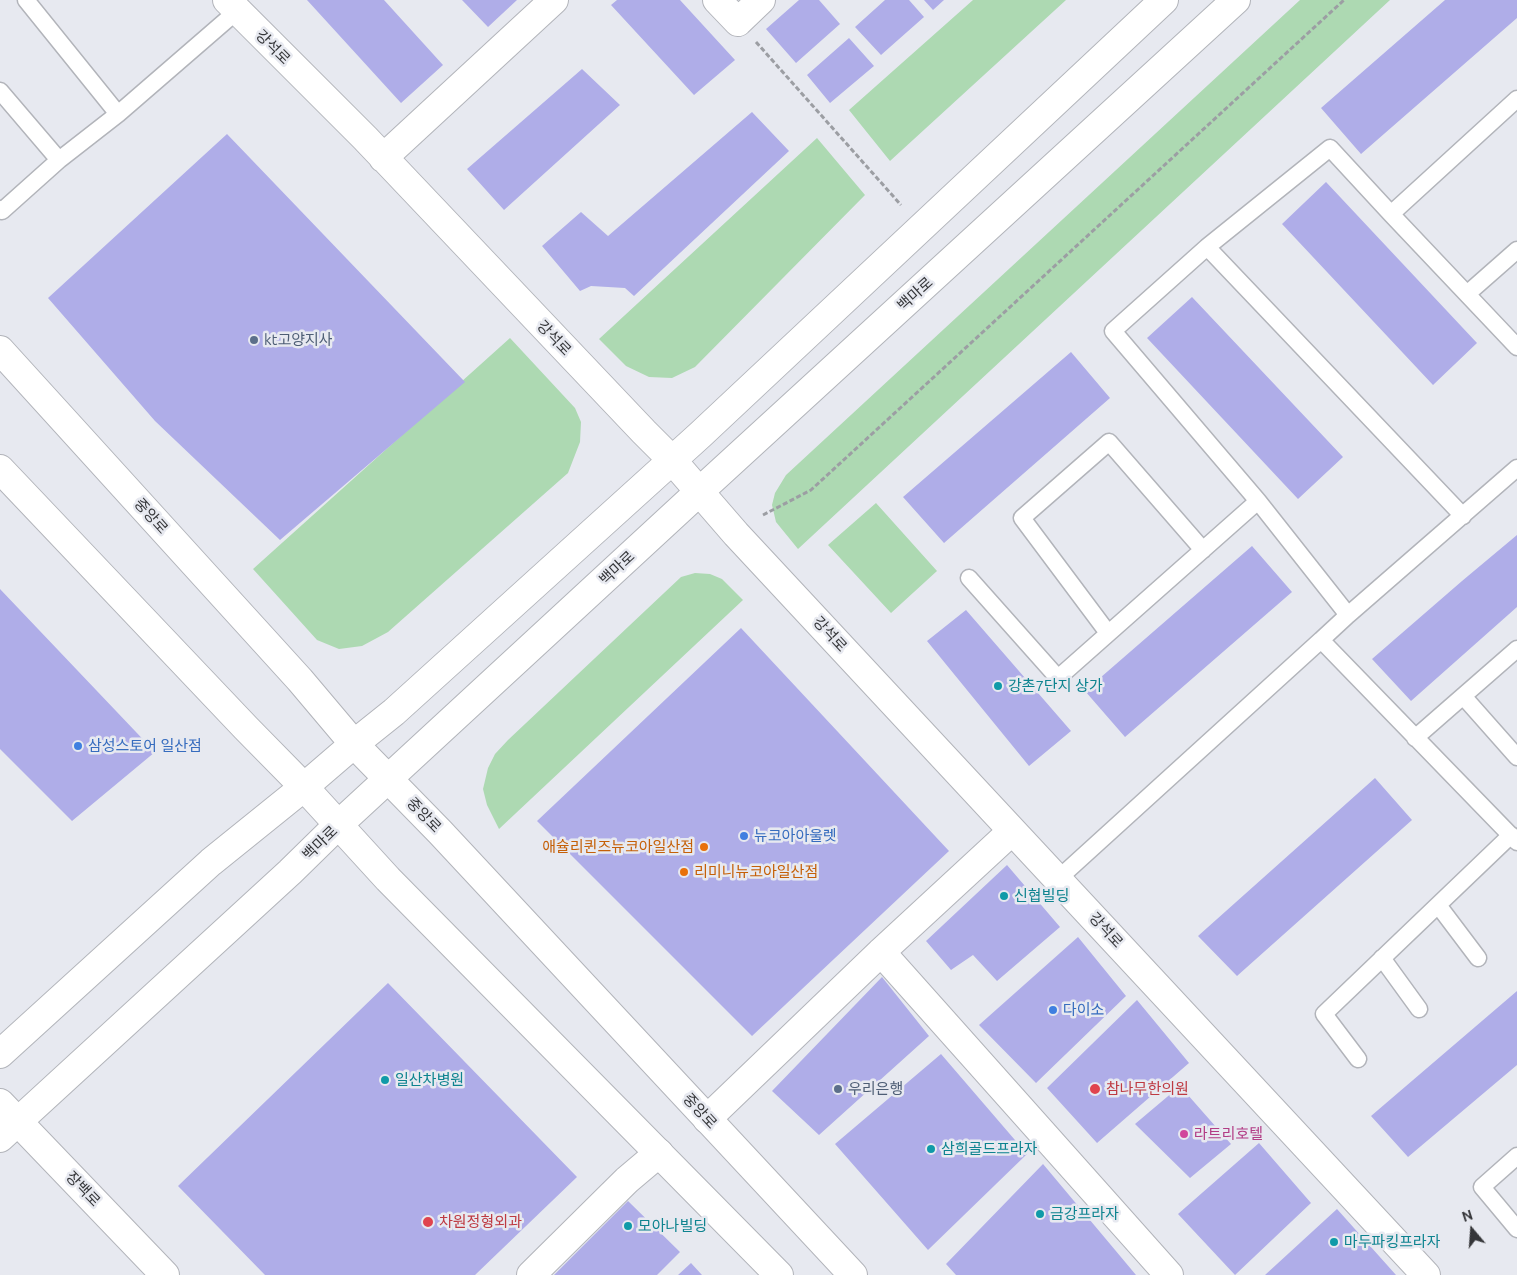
<!DOCTYPE html>
<html>
<head>
<meta charset="utf-8">
<style>
  body { margin:0 }
  #map { position:relative; width:1517px; height:1275px; overflow:hidden; background:#e7e9f0; font-family:Ubuntu,sans-serif }
  canvas { display:block }
  .north { position:absolute; left:1447px; top:1205px; width:50px; height:50px; -webkit-text-stroke:4px #e7e9f0; paint-order:stroke; rotate:342deg; font-size:14px; font-weight:700; line-height:20px; text-align:center; color:#353639 }
  .north::after { content:''; display:block; margin:auto; width:18px; height:22px; background:#353639; clip-path:polygon(50% 0,100% 100%,50% 72%,0 100%) }
</style>
</head>
<body>
<div id="map">
<canvas width="1517" height="1275"></canvas>
<div class="north">N</div>
</div>
<script>
const c = document.querySelector('canvas').getContext('2d');
c.lineJoin = 'round';
function paint(path, color) { c.fillStyle = color; c.fill(path, 'evenodd'); }
const poly = rows => new Path2D(rows.map(r => 'M' + r).join(''));
function trace(path, color, width, dash) { c.strokeStyle = color; c.lineWidth = width; c.lineCap = dash ? 'butt' : 'round'; c.setLineDash(dash || []); c.stroke(path); }
function drawText(font, color, halo, rows, align = 'center') {
  c.font = font + ' Ubuntu,"Noto Sans KR",sans-serif'; c.lineWidth = 5; c.setLineDash([]); c.textBaseline = 'middle'; c.strokeStyle = halo; c.fillStyle = color; for (const [text, x, y, turn = 0] of rows) {
    c.save(); c.translate(x, y); c.rotate((+turn || 0) * Math.PI / 180); c.textAlign = isNaN(turn) ? turn : align; if (halo) c.strokeText(text, 0, 0); c.fillText(text, 0, 0); c.restore();
  }
}
paint(poly([
  [973,0,1066,0,890,161,849,110],
  [1300,0,1390,0,798,549,776,522,772,505,775,493,786,475],
  [817,138,865,195,695,367,672,378,649,377,626,366,599,339],
  [510,338,575,408,581,422,580,442,568,473,388,632,362,646,339,649,317,640,253,569],
  [876,503,937,571,891,613,828,545],
  [695,573,710,574,722,579,743,600,499,829,487,805,483,789,488,768,495,754,508,740,681,577]
]), '#add9b2');
paint(poly([
  [307,0,384,0,443,65,401,103],
  [462,0,517,0,488,27],
  [617,0,680,0,735,60,694,95,611,5],
  [799,0,819,0,840,24,796,63,766,29],
  [885,0,909,0,924,17,881,55,855,27],
  [924,0,944,0,933,10],
  [1445,0,1517,0,1517,18,1361,154,1321,108],
  [849,38,874,66,830,103,807,75],
  [582,69,620,105,504,210,467,169],
  [752,112,789,151,634,296,625,288,591,286,580,291,542,246,581,212,608,236],
  [227,134,465,382,280,540,155,421,48,298],
  [1326,182,1477,343,1433,385,1282,224],
  [1192,297,1343,457,1298,499,1147,338],
  [1071,352,1110,398,944,543,903,497],
  [1517,535,1517,607,1411,701,1372,659,1462,581],
  [1252,546,1292,592,1125,737,1085,691],
  [0,589,155,752,72,821,0,749],
  [966,610,1071,731,1029,766,927,641],
  [741,628,949,851,752,1036,537,821],
  [1375,778,1412,820,1237,976,1198,936],
  [1007,865,1060,927,997,981,973,955,951,970,926,941],
  [1078,937,1126,996,1036,1083,979,1025],
  [882,977,929,1036,819,1135,772,1091],
  [388,983,577,1177,475,1275,265,1275,178,1186],
  [1517,991,1517,1065,1408,1157,1371,1116],
  [1137,1000,1189,1063,1097,1143,1047,1088],
  [941,1054,1027,1154,928,1250,835,1144],
  [1180,1086,1231,1144,1190,1178,1135,1124],
  [1259,1143,1311,1203,1235,1275,1178,1214],
  [1043,1164,1136,1275,956,1275,946,1264],
  [628,1201,680,1252,657,1275,554,1275],
  [1337,1209,1396,1275,1265,1275],
  [691,1263,702,1275,678,1275]
]), '#afade8');
const service = poly([
  [26,0,118,114],
  [0,91,59,160,2,211,0,209],
  [59,160,118,114,237,11],
  [1391,214,1517,99],
  [1207,247,1463,516],
  [1467,294,1517,250],
  [969,578,1058,678,1258,501],
  [1348,615,1258,501,1113,331,1207,247,1330,148,1391,214,1517,347],
  [1108,633,1022,518,1109,442,1203,550],
  [1321,640,1348,615,1517,468],
  [1463,696,1517,757],
  [1415,738,1517,649],
  [1058,879,1321,640,1517,842],
  [1438,905,1478,958],
  [1382,958,1419,1009],
  [1358,1059,1324,1014,1511,835],
  [1517,1156,1482,1187,1517,1229]
]);
const minor = poly([
  [227,0,365,138,644,432,672,460,736,534,1426,1275],
  [717,0,738,22,761,0],
  [383,158,554,0],
  [881,952,1169,1275],
  [707,1119,881,952,1012,831],
  [531,1275,627,1180,659,1153]
]);
const tertiary = poly([
  [0,1103,165,1275]
]);
const secondary = poly([
  [0,1054,211,862,304,787,354,744,394,712,700,435,1164,0],
  [0,1138,290,872,338,825,700,491,1236,0]
]);
const primary = poly([
  [0,350,300,680,354,744,440,832,853,1275],
  [0,469,246,728,304,787,388,879,779,1275]
]);
trace(service, '#b2b4ba', 19);
trace(minor, '#b2b4ba', 30);
trace(tertiary, '#b2b4ba', 30);
trace(secondary, '#b2b4ba', 30);
trace(primary, '#b2b4ba', 30);
trace(poly([
  [756,42,901,205],
  [763,515,811,490,1344,0]
]), '#9c9ea3', 3, [5, 2.5]);
trace(service, '#fff', 16);
trace(minor, '#fff', 28);
trace(tertiary, '#fff', 28);
trace(secondary, '#fff', 28);
trace(primary, '#fff', 28);
for (const [x, y, r, color] of [
  [254,340,5,"#5c6f8a"],
  [998,686,5,"#0f9aa8"],
  [78,746,5,"#3f7fe0"],
  [744,836,5,"#3f7fe0"],
  [704,847,5,"#e8710a"],
  [684,872,5,"#e8710a"],
  [1004,896,5,"#0f9aa8"],
  [1053,1010,5,"#3f7fe0"],
  [385,1080,5,"#0f9aa8"],
  [838,1089,5,"#5c6f8a"],
  [1095,1089,6,"#e0444e"],
  [1184,1134,5,"#d1479c"],
  [931,1149,5,"#0f9aa8"],
  [1040,1214,5,"#0f9aa8"],
  [428,1222,6,"#e0444e"],
  [628,1226,5,"#0f9aa8"],
  [1334,1242,5,"#0f9aa8"]
]) { const dot = new Path2D(); dot.arc(x, y, r, 0, 2 * Math.PI); c.fillStyle = color; c.fill(dot); trace(dot, '#e7e9f0', 2); }
drawText('15px', '#353639', '#e7e9f0', [
  ["강석로",273,47,45],
  ["백마로",915,294,-42],
  ["강석로",554,338,46],
  ["중앙로",151,516,48],
  ["백마로",617,568,-43],
  ["강석로",830,634,47],
  ["중앙로",424,815,46],
  ["백마로",320,843,-44],
  ["강석로",1106,930,47],
  ["중앙로",700,1111,47],
  ["장백로",83,1189,46]
]);
drawText('15px', '#4e5e75', '#e7e9f0', [
  ["kt고양지사",264,340],
  ["우리은행",848,1089]
], 'left');
drawText('15px', '#0d838f', '#e7e9f0', [
  ["강촌7단지 상가",1008,686],
  ["신협빌딩",1014,896],
  ["일산차병원",395,1080],
  ["삼희골드프라자",941,1149],
  ["금강프라자",1050,1214],
  ["모아나빌딩",638,1226],
  ["마두파킹프라자",1344,1242]
], 'left');
drawText('15px', '#366cbe', '#e7e9f0', [
  ["삼성스토어 일산점",88,746],
  ["뉴코아아울렛",754,836],
  ["다이소",1063,1010]
], 'left');
drawText('15px', '#c56008', '#e7e9f0', [
  ["애슐리퀸즈뉴코아일산점",694,847],
  ["리미니뉴코아일산점",694,872,"left"]
], 'right');
drawText('15px', '#be3a42', '#e7e9f0', [
  ["참나무한의원",1106,1089],
  ["차원정형외과",439,1222]
], 'left');
drawText('15px', '#b23c85', '#e7e9f0', [
  ["라트리호텔",1194,1134]
], 'left');
</script>
</body>
</html>
